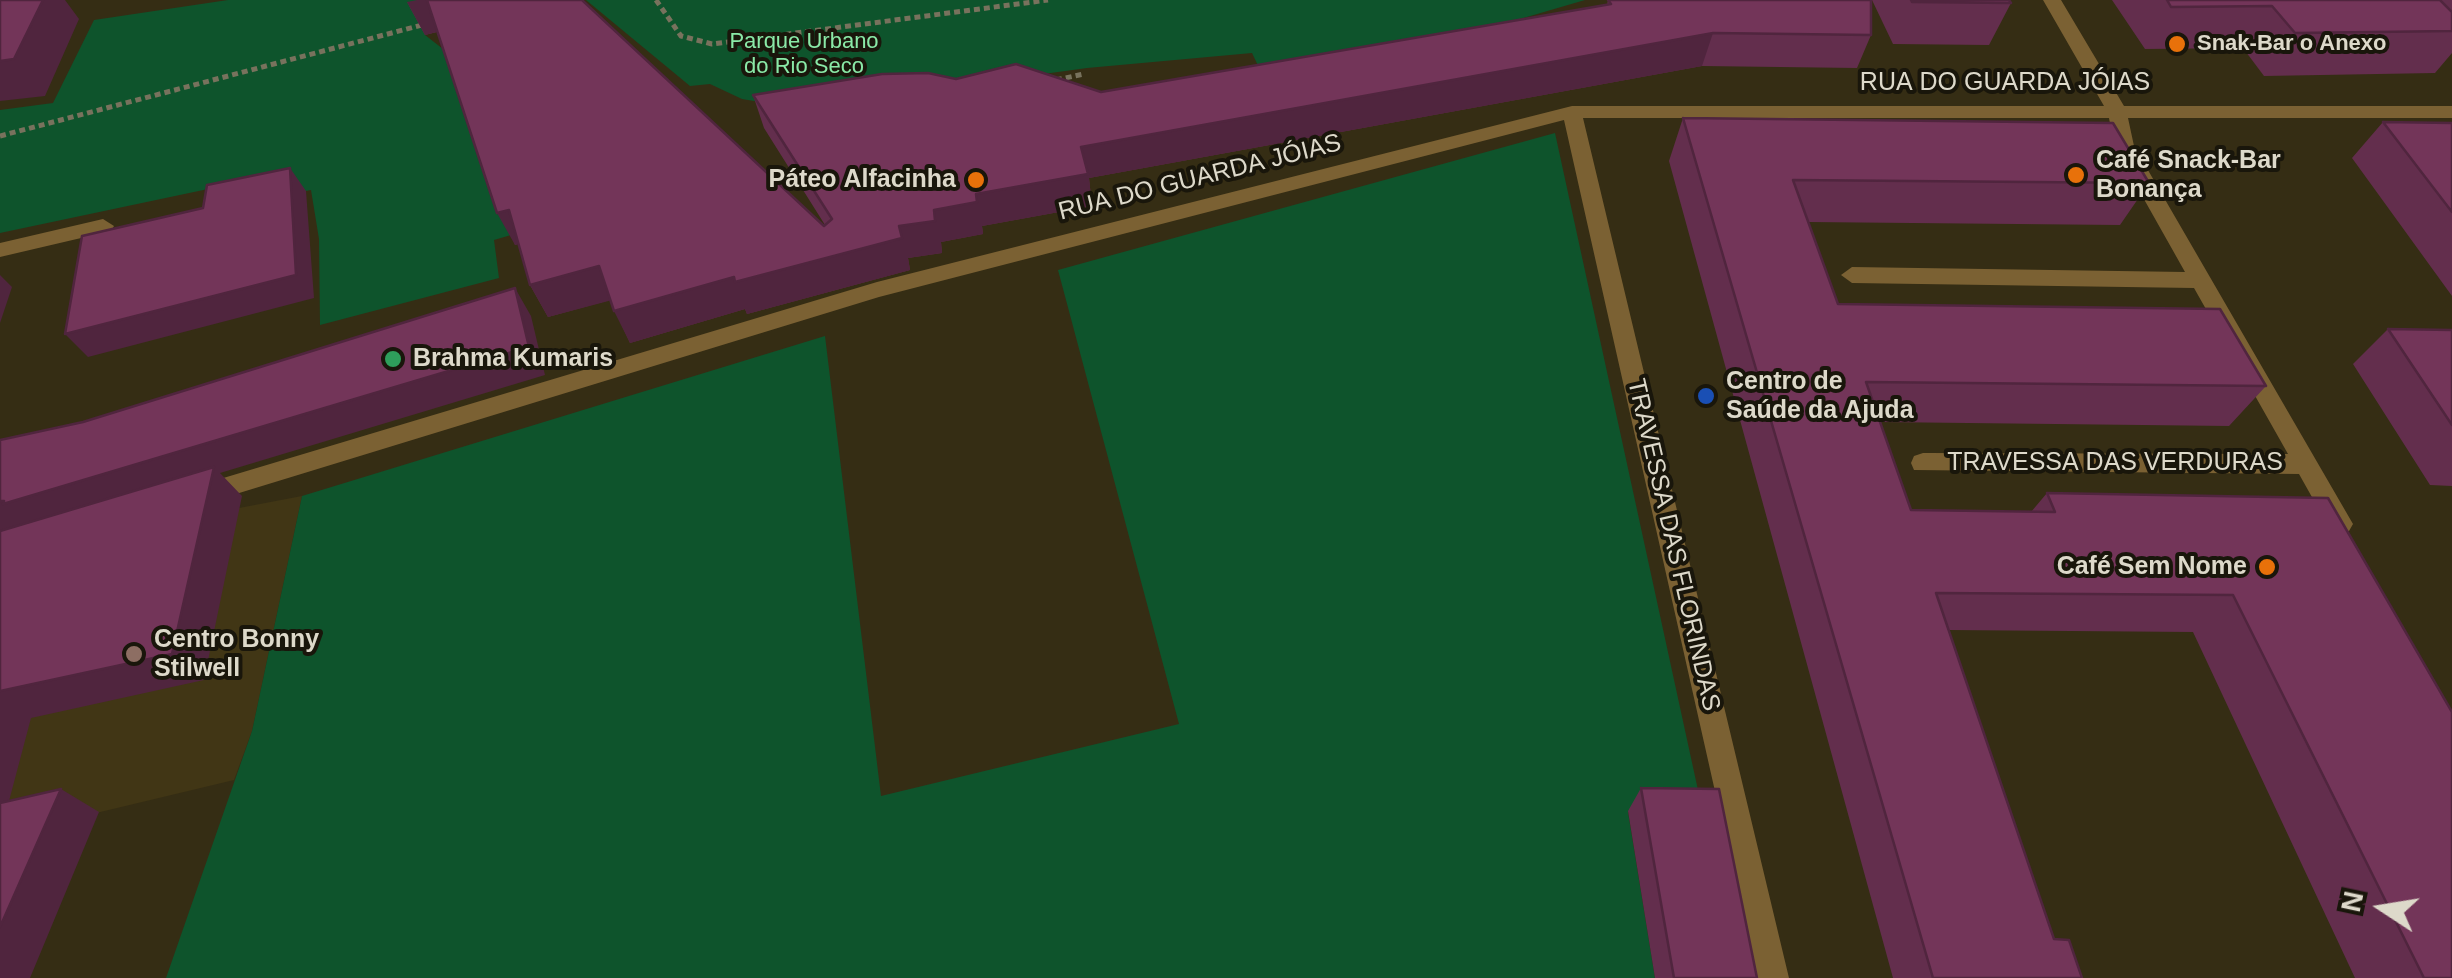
<!DOCTYPE html>
<html>
<head>
<meta charset="utf-8">
<style>
  body { margin:0 }
  #map { position:relative; width:2452px; height:978px; overflow:hidden; background:#352d14; font-family:Arial,sans-serif }
  canvas { display:block }
  .north { position:absolute; left:2332px; top:858px; width:100px; height:100px; -webkit-text-stroke:8px #19160b; paint-order:stroke; rotate:282deg; font-size:28px; font-weight:700; line-height:40px; text-align:center; color:#ddd9ca }
  .north::after { content:''; display:block; margin:auto; width:35px; height:45px; background:#ddd9ca; clip-path:polygon(50% 0,100% 100%,50% 72%,0 100%) }
</style>
</head>
<body>
<div id="map">
<canvas width="2452" height="978"></canvas>
<div class="north">N</div>
</div>
<script>
const c = document.querySelector('canvas').getContext('2d');
c.lineJoin = 'round';
function paint(path, color) { c.fillStyle = color; c.fill(path, 'evenodd'); }
const poly = rows => new Path2D(rows.map(r => 'M' + r).join(''));
function trace(path, color, width, dash) { c.strokeStyle = color; c.lineWidth = width; c.lineCap = dash ? 'butt' : 'round'; c.setLineDash(dash || []); c.stroke(path); }
function drawText(font, color, halo, rows, align = 'center') {
  c.font = font + ' Arial,sans-serif'; c.lineWidth = 8; c.setLineDash([]); c.textBaseline = 'middle'; c.strokeStyle = halo; c.fillStyle = color; for (const [text, x, y, turn = 0] of rows) {
    c.save(); c.translate(x, y); c.rotate((+turn || 0) * Math.PI / 180); c.textAlign = isNaN(turn) ? turn : align; if (halo) c.strokeText(text, 0, 0); c.fillText(text, 0, 0); c.restore();
  }
}
paint(poly([
  [302,496,252,731,234,780,0,836,0,577,239,508]
]), '#413615');
paint(poly([
  [228,0,451,0,425,35,452,56,511,235,494,240,499,278,320,325,319,239,311,190,225,208,227,185,0,233,0,110,53,103,94,20],
  [586,0,1585,0,1479,31,1263,76,1252,53,1087,68,796,108,742,99,710,84,690,86],
  [1555,133,1703,813,1628,812,1655,978,166,978,252,731,302,496,825,336,881,796,1179,724,1058,270]
]), '#0e542c');
trace(poly([
  [656,0,681,36,712,44,1048,0],
  [1056,80,1084,74],
  [0,136,422,25]
]), '#78725d', 5, [6, 4]);
paint(poly([
  [103,219,114,226,111,231,0,257,0,243,103,219]
]), '#7b6133');
paint(poly([
  [2043,0,2061,0,2124,106,2452,106,2452,118,2128,118,2134,146,2353,524,2349,531,2340,534,2331,531,2299,474,1914,470,1911,463,1914,456,1923,453,2288,454,2194,288,1852,283,1841,275,1852,267,2185,272,2114,146,2109,118,1583,118,1789,978,1757,978,1564,120,879,297,200,505,191,502,187,495,191,488,200,485,877,282,1572,106,2104,106,2043,0]
]), '#7b6133');
paint(poly([
  [1608,0,1871,35,1857,68,1702,66,1089,178,1092,206,982,226,983,234,941,242,942,253,908,258,910,270,747,314,745,309,630,343,610,300,548,317,530,285,518,244,515,245,437,32,425,35,407,2,824,226,825,225,764,128,753,95,956,79,1101,92,1607,5],
  [1872,0,2009,0,2011,3,1989,45,1893,44],
  [2112,0,2452,0,2452,53,2435,73,2264,76,2243,48,2145,49],
  [1683,118,2149,183,2120,225,1808,222,1838,304,2266,386,2229,426,1880,422,1911,510,2031,512,2047,493,2328,498,2452,978,2355,978,2193,632,1948,630,2054,939,2082,978,1893,978,1669,161],
  [2383,122,2452,123,2452,296,2352,158],
  [2388,329,2452,330,2452,486,2430,485,2353,364],
  [1641,788,1757,978,1655,978,1628,811]
]), '#632e4d');
paint(poly([
  [43,0,65,0,79,19,45,96,0,101,0,61],
  [417,0,428,0,444,30,425,35,407,2],
  [1713,33,1702,66,1089,178,1092,206,982,226,983,234,941,242,942,253,908,258,910,270,747,314,745,309,630,343,614,311,899,226,934,210,976,194,1081,147],
  [290,168,306,191,314,298,88,357,65,334],
  [509,210,526,242,515,245,497,213],
  [599,266,616,299,548,317,530,285],
  [0,275,12,287,0,323],
  [515,288,531,316,545,375,220,473,242,496,204,680,31,718,0,835,0,501],
  [61,789,99,812,30,978,0,978,0,927]
]), '#50253e');
const building = poly([
  [0,0,43,0,14,59,0,61,0,0],
  [427,0,582,0,824,226,832,219,753,95,882,74,928,73,956,79,1016,64,1101,92,1611,4,1608,0,1871,0,1871,35,1713,33,1081,147,1088,174,976,194,977,202,934,210,935,221,899,226,902,238,735,282,734,277,614,311,599,266,530,285,509,210,497,213,427,0],
  [1911,0,2009,0,2011,3,1912,2,1911,0],
  [2167,0,2440,0,2452,12,2452,31,2295,33,2272,6,2171,7,2167,0],
  [1683,118,2113,123,2149,183,1793,180,1838,304,2220,309,2266,386,1866,382,1911,510,2055,512,2047,493,2328,498,2452,712,2452,978,2424,978,2233,595,1936,593,2054,939,2069,940,2082,978,1933,978,1683,118],
  [2383,122,2452,123,2452,212,2383,122],
  [290,168,296,275,65,334,82,236,203,208,207,185,290,168],
  [515,288,529,347,3,504,4,501,0,501,0,440,83,422,515,288],
  [2388,329,2452,330,2452,425,2388,329],
  [214,467,172,654,0,691,0,531,214,467],
  [1641,788,1719,789,1757,978,1674,978,1641,788],
  [61,789,0,927,0,803,61,789]
]);
paint(building, '#733559');
trace(building, '#50253e', 2.5);
for (const [x, y, r, color] of [
  [2177,44,10,"#e8710a"],
  [2076,175,10,"#e8710a"],
  [976,180,10,"#e8710a"],
  [393,359,10,"#2e9e5b"],
  [1706,396,10,"#1a4fb4"],
  [2267,567,10,"#e8710a"],
  [134,654,10,"#8d6e63"]
]) { const dot = new Path2D(); dot.arc(x, y, r, 0, 2 * Math.PI); c.fillStyle = color; c.fill(dot); trace(dot, '#19160b', 4); }
drawText('22px', '#8ae9a7', '#19160b', [
  ["Parque Urbano",804,42],
  ["do Rio Seco",804,67]
]);
drawText('bold 22px', '#ddd9ca', '#19160b', [
  ["Snak-Bar o Anexo",2197,44]
], 'left');
drawText('25px', '#ddd9ca', '#19160b', [
  ["RUA DO GUARDA JÓIAS",2005,83],
  ["RUA DO GUARDA JÓIAS",1200,178,-14],
  ["TRAVESSA DAS VERDURAS",2115,463],
  ["TRAVESSA DAS FLORINDAS",1673,545,77]
]);
drawText('bold 25px', '#ddd9ca', '#19160b', [
  ["Café Snack-Bar",2096,161],
  ["Bonança",2096,190],
  ["Páteo Alfacinha",956,180,"right"],
  ["Brahma Kumaris",413,359],
  ["Centro de",1726,382],
  ["Saúde da Ajuda",1726,411],
  ["Café Sem Nome",2247,567,"right"],
  ["Centro Bonny",154,640],
  ["Stilwell",154,669]
], 'left');
</script>
</body>
</html>
